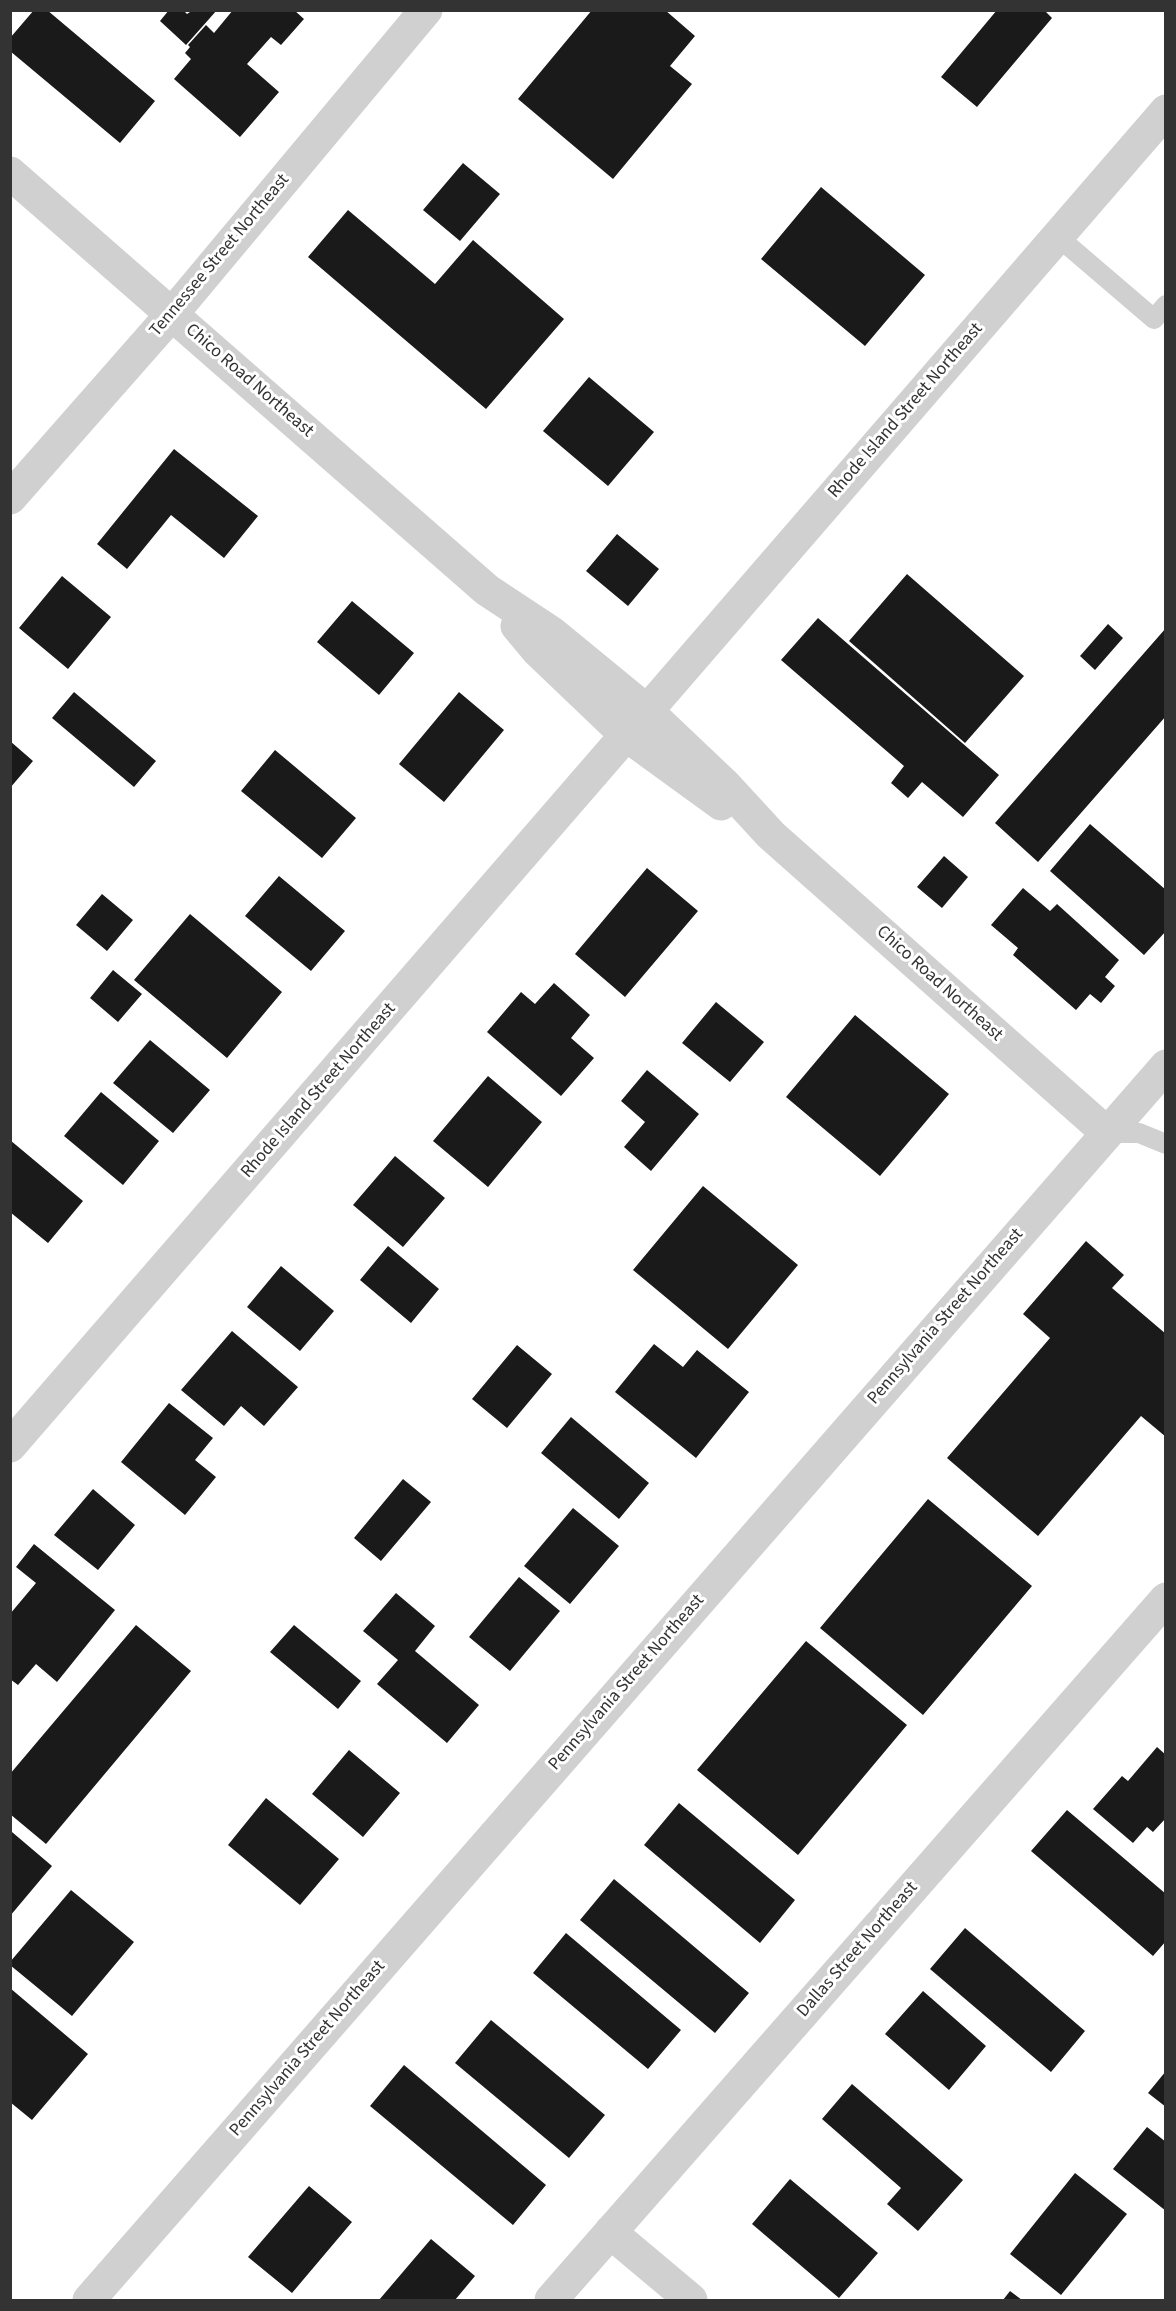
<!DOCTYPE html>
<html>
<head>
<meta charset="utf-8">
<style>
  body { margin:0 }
  #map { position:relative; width:1176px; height:2311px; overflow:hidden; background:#fff; font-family:"Source Sans 3",sans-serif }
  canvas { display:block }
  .frame { position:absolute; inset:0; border:12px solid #333; pointer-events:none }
</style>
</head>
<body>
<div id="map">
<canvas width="1176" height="2311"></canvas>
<div class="frame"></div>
</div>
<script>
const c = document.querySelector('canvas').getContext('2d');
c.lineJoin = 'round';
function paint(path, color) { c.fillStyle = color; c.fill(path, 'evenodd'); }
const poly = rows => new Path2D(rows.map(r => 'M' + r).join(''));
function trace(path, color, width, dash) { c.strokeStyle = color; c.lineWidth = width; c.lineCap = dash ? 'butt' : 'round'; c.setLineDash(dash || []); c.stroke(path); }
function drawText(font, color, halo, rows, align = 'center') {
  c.font = font + ' "Source Sans 3",sans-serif'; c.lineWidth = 6; c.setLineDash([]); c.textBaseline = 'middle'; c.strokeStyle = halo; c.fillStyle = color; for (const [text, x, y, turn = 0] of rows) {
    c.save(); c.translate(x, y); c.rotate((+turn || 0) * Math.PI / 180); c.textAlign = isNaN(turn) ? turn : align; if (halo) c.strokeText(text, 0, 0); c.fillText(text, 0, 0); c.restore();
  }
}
paint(poly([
  [34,10,47,10,155,101,120,143,10,51,10,38],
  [169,10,183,10,187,14,193,10,217,10,186,45,160,21],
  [233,10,294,10,304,19,281,45,271,37,247,64,279,92,240,137,174,79,191,59,185,53,190,47,188,45,206,25,214,33],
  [592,10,665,10,695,36,670,66,692,84,613,179,518,99],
  [997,10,1044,10,1052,18,977,107,941,77],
  [463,163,500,194,460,241,423,210],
  [821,187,925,275,865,346,761,259],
  [348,210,435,284,473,240,564,319,486,409,308,257],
  [589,377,654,432,608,486,543,431],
  [174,449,258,516,224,558,171,515,127,569,97,544],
  [617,534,659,569,628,606,586,571],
  [907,574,1024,676,965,743,849,641],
  [62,576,111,617,68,669,19,628],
  [352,601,414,653,379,695,317,642],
  [818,618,999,775,963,817,922,782,908,798,891,783,904,766,781,660],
  [1108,624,1123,638,1095,670,1080,656],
  [1166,628,1166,716,1038,862,995,823],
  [74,692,156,761,134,787,52,718],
  [459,692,504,730,444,802,399,764],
  [10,741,33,761,10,788],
  [275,750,356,818,322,858,241,791],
  [1090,824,1166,890,1166,931,1144,955,1050,871],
  [944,856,968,877,942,908,917,887],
  [647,868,698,911,625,997,575,954],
  [279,876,345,931,311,971,245,916],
  [1023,888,1050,911,1057,904,1119,960,1105,977,1115,986,1101,1003,1090,994,1076,1010,1013,955,1018,948,991,925],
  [102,894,133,920,107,951,76,925],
  [190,914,282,992,227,1058,134,980],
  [113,970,142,994,118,1022,90,998],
  [554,983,590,1015,571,1038,594,1058,561,1096,487,1032,521,992,535,1004],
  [716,1002,764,1042,730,1082,682,1043],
  [855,1015,949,1094,880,1176,786,1097],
  [150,1040,210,1090,173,1133,113,1083],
  [647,1070,699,1114,651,1171,624,1147,645,1122,621,1101],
  [488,1076,542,1122,488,1187,433,1141],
  [101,1092,159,1141,123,1185,64,1136],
  [10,1140,83,1201,48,1243,10,1212],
  [395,1156,445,1198,403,1247,353,1205],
  [703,1186,798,1265,728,1349,633,1270],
  [1086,1241,1124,1275,1112,1288,1166,1334,1166,1437,1141,1416,1038,1536,947,1458,1050,1338,1023,1314],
  [388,1246,439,1289,411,1323,360,1280],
  [281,1266,334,1311,300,1351,247,1307],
  [232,1331,298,1387,264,1426,241,1406,224,1426,181,1390],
  [654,1344,683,1367,697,1350,749,1392,696,1458,615,1392],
  [517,1345,552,1374,507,1428,472,1399],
  [169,1403,213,1438,195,1460,216,1477,185,1515,121,1462],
  [571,1417,649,1483,619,1519,541,1453],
  [403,1479,431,1502,381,1561,354,1538],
  [93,1489,135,1525,98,1570,54,1535],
  [928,1499,1032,1586,923,1715,820,1628],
  [573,1508,619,1546,570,1604,524,1566],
  [34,1544,115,1610,57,1682,36,1664,18,1685,10,1679,10,1614,36,1583,16,1567],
  [519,1577,560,1611,510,1671,469,1637],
  [396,1593,435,1626,415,1651,479,1705,447,1743,377,1684,398,1660,363,1631],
  [136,1625,191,1671,46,1844,10,1814,10,1774],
  [294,1625,361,1681,338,1709,270,1652],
  [806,1641,907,1725,798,1855,697,1770],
  [1157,1747,1166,1755,1166,1818,1153,1832,1147,1827,1133,1843,1093,1809,1122,1776,1128,1781],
  [349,1750,400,1793,363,1837,312,1794],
  [266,1798,339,1859,300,1905,228,1845],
  [679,1803,795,1900,760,1943,644,1845],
  [1067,1810,1166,1894,1166,1941,1153,1956,1031,1851],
  [12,1832,52,1866,10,1916,10,1833],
  [614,1879,749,1993,715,2033,580,1920],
  [71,1890,134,1942,72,2016,10,1965,10,1962],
  [965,1928,1085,2031,1051,2072,930,1969],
  [566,1933,681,2030,648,2069,533,1973],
  [10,1988,88,2054,32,2120,10,2102],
  [923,1991,986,2046,949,2090,885,2034],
  [491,2020,605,2115,569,2158,455,2063],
  [404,2065,546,2185,513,2225,370,2106],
  [1166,2071,1166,2107,1148,2093],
  [852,2084,963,2180,918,2231,887,2204,901,2188,822,2119],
  [1147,2127,1166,2142,1166,2211,1113,2169],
  [1075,2173,1127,2214,1061,2295,1010,2254],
  [790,2179,878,2253,839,2298,752,2224],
  [309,2186,352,2222,292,2293,248,2257],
  [431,2239,475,2276,455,2300,379,2300],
  [1010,2291,1022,2300,1003,2300]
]), '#1a1a1a');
trace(poly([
  [1057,236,1154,319,1166,305],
  [1107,1133,1139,1133,1166,1144]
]), '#d0d0d0', 20);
trace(poly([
  [10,173,487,590,552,633,647,711,725,785,771,835,1107,1133],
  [517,626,537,650,626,735,721,804],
  [647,711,1166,111],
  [10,1446,626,735],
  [610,2232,691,2300],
  [89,2300,1166,1066],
  [551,2300,1166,1599]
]), '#d0d0d0', 33);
trace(poly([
  [10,498,172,314,426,10]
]), '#d0d0d0', 33);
drawText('18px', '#333', '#fff', [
  ["Tennessee Street Northeast",220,256,-50],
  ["Chico Road Northeast",249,381,41],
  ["Rhode Island Street Northeast",906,411,-49],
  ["Chico Road Northeast",939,984,42],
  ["Rhode Island Street Northeast",319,1091,-49],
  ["Pennsylvania Street Northeast",946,1317,-49],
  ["Pennsylvania Street Northeast",627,1683,-49],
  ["Dallas Street Northeast",858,1950,-49],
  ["Pennsylvania Street Northeast",308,2049,-49]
]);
</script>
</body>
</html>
